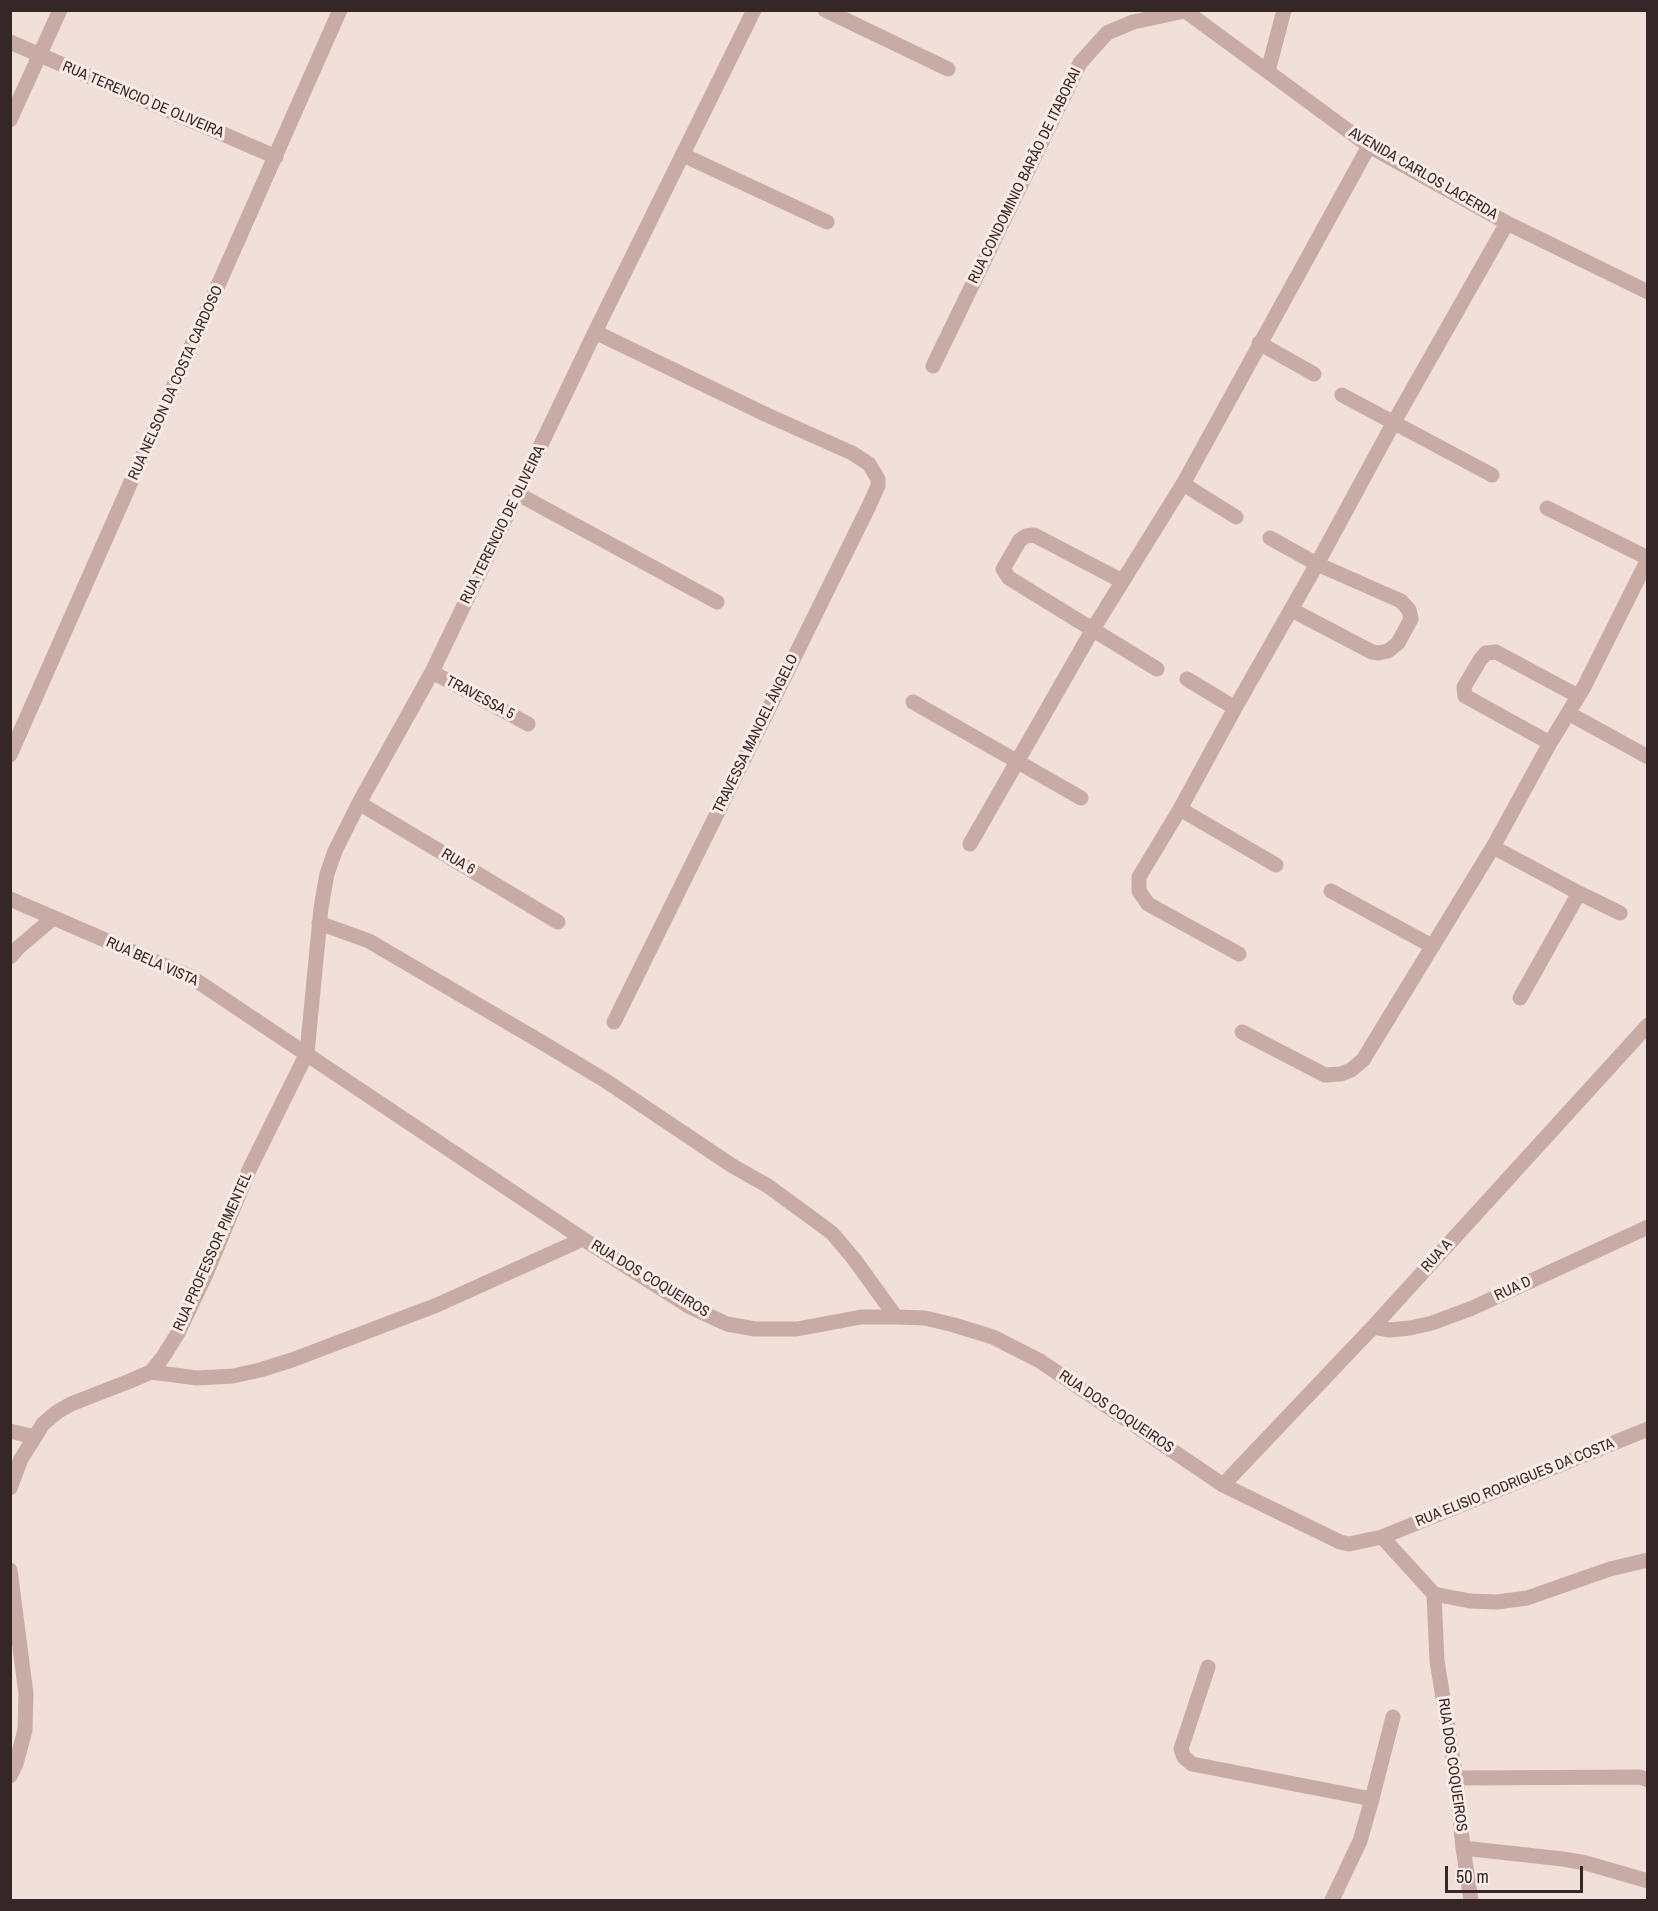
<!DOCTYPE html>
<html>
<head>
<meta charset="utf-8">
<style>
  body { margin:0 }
  #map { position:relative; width:1658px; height:1911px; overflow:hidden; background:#f1dfda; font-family:"Archivo Narrow",sans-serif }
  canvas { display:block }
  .frame { position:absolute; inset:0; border:12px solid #352727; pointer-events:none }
  .scale { position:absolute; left:1445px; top:1866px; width:138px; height:27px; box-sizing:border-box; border:3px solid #352727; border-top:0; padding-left:8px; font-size:18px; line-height:21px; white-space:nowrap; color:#352727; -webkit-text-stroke:4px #f9ebe6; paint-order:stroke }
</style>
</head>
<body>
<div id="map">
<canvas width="1658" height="1911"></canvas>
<div class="frame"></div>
<div class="scale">50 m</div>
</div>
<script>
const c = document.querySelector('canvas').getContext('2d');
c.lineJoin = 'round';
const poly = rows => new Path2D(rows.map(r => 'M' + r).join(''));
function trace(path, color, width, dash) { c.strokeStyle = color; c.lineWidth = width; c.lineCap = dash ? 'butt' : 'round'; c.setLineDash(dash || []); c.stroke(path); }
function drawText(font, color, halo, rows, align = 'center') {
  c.font = font + ' "Archivo Narrow",sans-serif'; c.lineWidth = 6; c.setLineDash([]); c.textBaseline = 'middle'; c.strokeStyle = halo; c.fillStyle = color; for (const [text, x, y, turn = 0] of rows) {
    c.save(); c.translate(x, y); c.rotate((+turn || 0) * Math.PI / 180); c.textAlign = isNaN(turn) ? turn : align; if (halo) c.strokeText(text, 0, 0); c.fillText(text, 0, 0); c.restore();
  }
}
trace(poly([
  [825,10,948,69],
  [1184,10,1369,146,1507,223,1648,292],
  [10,42,276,157],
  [1268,71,1284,10],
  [10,120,60,10],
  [683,155,827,222],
  [595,332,767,415,852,453,869,464,878,479,878,486,868,508,614,1022],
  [1259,343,1314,374],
  [933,366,1080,63,1107,33,1133,22,1185,11],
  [1342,395,1492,475],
  [1183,484,1236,517],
  [518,494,717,602],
  [1547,508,1648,558],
  [1270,538,1317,564,1401,601,1409,610,1411,619,1398,643,1388,651,1378,653,1372,652,1292,610],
  [1122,581,1034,535,1026,536,1020,540,1003,569,1009,578,1157,669],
  [432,672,528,724],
  [1187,679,1235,708],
  [913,702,1081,798],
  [1568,713,1648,757],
  [1550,743,1465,696,1464,687,1480,660,1486,653,1496,652,1578,696],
  [10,755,340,10],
  [359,803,558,922],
  [1180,809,1276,865],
  [970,844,1093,629,1183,484,1369,146],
  [1493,847,1579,893,1620,913],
  [1331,891,1432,946],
  [10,899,191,977,583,1239,690,1307,727,1324,755,1329,797,1329,861,1317,896,1317,925,1318,954,1325,993,1337,1040,1361,1223,1485,1340,1542,1349,1544,1382,1537,1648,1429],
  [319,923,369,941,548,1046,606,1081,731,1165,768,1186,832,1233,854,1259,896,1317],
  [1239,954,1148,904,1139,891,1139,877,1180,809,1235,708,1317,564,1394,422,1507,223],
  [10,957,19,947,52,919],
  [1520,998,1579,893],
  [1242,1032,1325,1075,1341,1074,1351,1070,1363,1060,1493,847,1550,743,1584,687,1648,559],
  [1373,1327,1390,1330,1410,1328,1432,1323,1470,1309,1648,1227],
  [151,1372,197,1378,233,1376,260,1370,292,1360,437,1305,583,1239],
  [10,1431,34,1437],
  [1223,1485,1373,1327,1648,1025],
  [10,1488,21,1459,43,1424,57,1412,71,1404,130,1381,151,1372,163,1357,178,1333,206,1274,250,1168,307,1053,321,908,327,874,335,851,359,803,432,672,595,332,754,10],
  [1382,1537,1434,1594,1470,1601,1497,1602,1527,1598,1610,1569,1648,1560],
  [10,1570,26,1694,25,1730,16,1764,10,1776],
  [1434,1594,1437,1661,1456,1778,1463,1848,1471,1900],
  [1208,1667,1181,1749,1184,1757,1192,1764,1372,1799],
  [1456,1778,1640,1777,1648,1780],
  [1463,1848,1563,1859,1586,1863,1648,1881],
  [1332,1900,1360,1841,1372,1799,1393,1717]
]), '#c9aba6', 15);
drawText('15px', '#352727', '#f9ebe6', [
  ["RUA TERENCIO DE OLIVEIRA",143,100,23],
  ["AVENIDA CARLOS LACERDA",1423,174,30],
  ["RUA CONDOMINIO BARÃO DE ITABORAI",1025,176,-64],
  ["RUA NELSON DA COSTA CARDOSO",176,383,-66],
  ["RUA TERENCIO DE OLIVEIRA",503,525,-64],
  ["TRAVESSA 5",480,698,28],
  ["TRAVESSA MANOEL ÂNGELO",756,734,-64],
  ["RUA 6",458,862,31],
  ["RUA BELA VISTA",152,962,24],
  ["RUA PROFESSOR PIMENTEL",213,1252,-66],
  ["RUA A",1437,1256,-48],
  ["RUA DOS COQUEIROS",650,1279,31],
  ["RUA D",1513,1289,-25],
  ["RUA DOS COQUEIROS",1116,1412,34],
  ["RUA ELISIO RODRIGUES DA COSTA",1515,1483,-22],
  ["RUA DOS COQUEIROS",1452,1765,82]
]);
</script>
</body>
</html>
